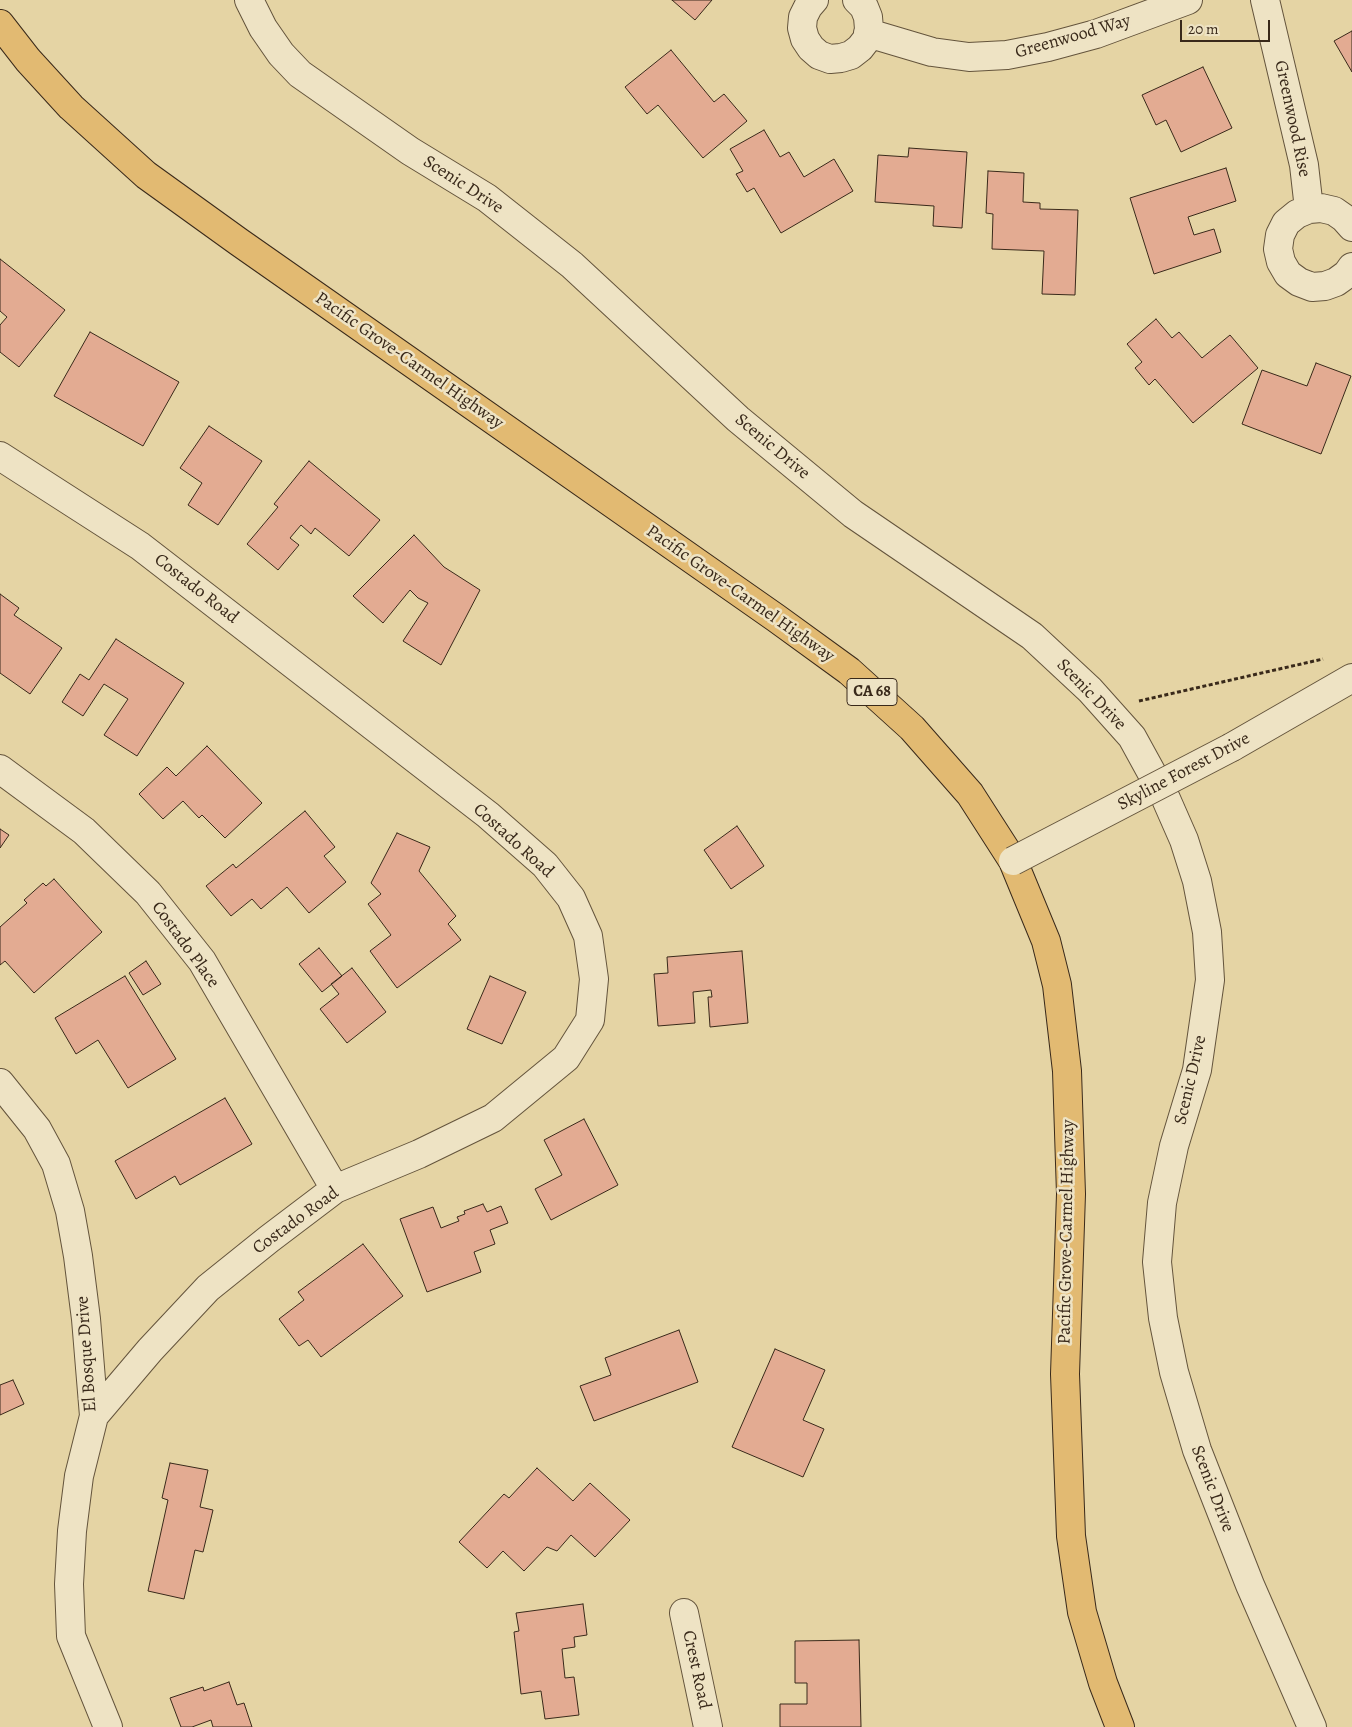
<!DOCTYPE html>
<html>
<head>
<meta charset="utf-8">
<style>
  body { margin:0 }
  #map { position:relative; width:1352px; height:1727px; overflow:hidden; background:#e5d4a4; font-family:Alegreya,serif }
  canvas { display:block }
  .scale { position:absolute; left:1180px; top:20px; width:90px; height:22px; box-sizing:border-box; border:2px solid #39291a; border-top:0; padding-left:6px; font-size:15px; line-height:18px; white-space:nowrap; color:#39291a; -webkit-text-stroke:4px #eee3c4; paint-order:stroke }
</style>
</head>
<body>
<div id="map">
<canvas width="1352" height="1727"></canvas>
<div class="scale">20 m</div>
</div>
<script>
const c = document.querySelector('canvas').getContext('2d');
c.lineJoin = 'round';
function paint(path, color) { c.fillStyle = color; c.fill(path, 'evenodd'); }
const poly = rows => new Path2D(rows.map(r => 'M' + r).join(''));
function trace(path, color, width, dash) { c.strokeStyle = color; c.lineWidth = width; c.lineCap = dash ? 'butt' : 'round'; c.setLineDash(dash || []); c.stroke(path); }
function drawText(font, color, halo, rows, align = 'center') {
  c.font = font + ' Alegreya,serif'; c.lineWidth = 5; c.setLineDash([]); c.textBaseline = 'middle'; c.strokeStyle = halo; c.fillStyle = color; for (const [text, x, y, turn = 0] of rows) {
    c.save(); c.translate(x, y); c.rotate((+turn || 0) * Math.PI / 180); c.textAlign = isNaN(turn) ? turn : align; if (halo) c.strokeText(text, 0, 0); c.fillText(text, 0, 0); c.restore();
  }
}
const building = poly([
  [672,0,712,0,695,20,672,0],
  [1352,31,1352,72,1334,41,1352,31],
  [671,50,714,102,724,94,747,121,703,158,658,105,647,114,625,87,671,50],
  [1203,67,1232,128,1181,152,1166,120,1156,125,1142,95,1203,67],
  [764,130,780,157,789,152,804,177,834,159,853,191,781,233,754,188,747,192,736,174,743,171,730,149,764,130],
  [909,148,967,152,962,228,933,226,934,206,875,202,878,155,908,157,909,148],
  [1226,168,1236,201,1188,217,1194,235,1214,229,1221,252,1154,274,1130,198,1226,168],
  [988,171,1024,173,1023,202,1040,203,1040,209,1078,210,1075,295,1042,294,1044,251,992,249,993,214,986,213,988,171],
  [0,259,65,310,19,367,0,352,0,325,7,317,0,311,0,259],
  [1156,319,1172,338,1179,332,1202,358,1230,335,1258,368,1193,423,1155,379,1149,385,1135,368,1142,362,1127,344,1156,319],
  [90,332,179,382,143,446,54,396,90,332],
  [1316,363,1351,376,1321,454,1242,424,1262,370,1307,386,1316,363],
  [209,426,262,461,218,525,188,505,202,483,180,468,209,426],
  [309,461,380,520,349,556,315,528,311,534,301,525,290,538,299,545,278,570,247,544,278,507,274,504,309,461],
  [414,535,444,567,480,590,441,665,403,641,428,603,418,598,410,590,383,623,353,596,414,535],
  [0,594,19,608,14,615,62,648,30,694,0,673,0,594],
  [116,639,184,683,137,756,104,735,128,699,104,684,83,716,62,702,80,674,89,680,116,639],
  [207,746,262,803,225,838,202,815,199,818,183,801,163,819,139,794,167,767,176,776,207,746],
  [305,811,335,847,324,856,346,882,309,913,287,887,261,909,252,899,231,916,206,886,233,864,236,868,305,811],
  [737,826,764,866,731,889,704,850,737,826],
  [0,829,9,835,0,848,0,829],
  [397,833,430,847,419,871,456,916,448,924,461,940,397,988,370,951,391,935,368,904,381,894,371,883,397,833],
  [54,879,102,932,34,993,5,961,0,965,0,927,27,903,24,900,43,883,46,886,54,879],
  [319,948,342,976,322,992,299,964,319,948],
  [742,951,748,1023,710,1027,708,997,712,997,711,990,693,992,695,1023,658,1026,654,974,668,973,667,957,742,951],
  [146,961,161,984,143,995,129,973,146,961],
  [352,968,386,1012,347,1043,320,1009,339,994,331,984,352,968],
  [125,976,176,1059,128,1088,98,1040,76,1054,55,1018,125,976],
  [490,976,526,992,502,1044,467,1029,490,976],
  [225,1098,252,1144,180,1185,175,1176,136,1199,115,1161,225,1098],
  [584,1119,618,1185,551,1220,535,1189,562,1175,544,1140,584,1119],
  [483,1204,487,1212,501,1206,508,1223,490,1230,495,1244,474,1252,481,1272,427,1292,400,1219,433,1207,441,1228,459,1221,457,1217,465,1214,464,1211,483,1204],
  [363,1244,403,1296,321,1357,308,1340,299,1346,279,1319,304,1300,298,1292,363,1244],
  [679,1330,698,1382,594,1421,580,1386,611,1375,605,1358,679,1330],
  [775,1349,825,1370,803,1420,824,1429,803,1477,732,1447,775,1349],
  [13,1380,24,1404,0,1415,0,1385,13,1380],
  [170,1463,208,1470,200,1507,213,1510,203,1552,195,1550,184,1599,148,1591,168,1500,162,1498,170,1463],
  [537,1468,573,1501,590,1483,630,1520,595,1557,571,1535,557,1551,547,1547,524,1571,503,1551,487,1568,459,1542,504,1494,509,1498,537,1468],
  [583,1604,587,1635,574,1637,575,1647,562,1649,565,1678,574,1677,579,1715,545,1719,541,1691,521,1694,514,1632,519,1631,516,1613,583,1604],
  [859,1640,861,1727,780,1727,780,1704,807,1704,807,1683,795,1683,795,1641,859,1640],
  [229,1682,237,1705,244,1703,252,1727,213,1727,211,1720,192,1727,181,1727,170,1698,203,1687,204,1691,229,1682]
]);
paint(building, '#e3ab92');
trace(building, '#39291a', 1);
const minor = poly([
  [249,0,263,28,281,54,300,74,410,151,487,198,572,265,738,419,853,514,1032,636,1090,690,1132,737,1166,799,1184,840,1197,881,1207,932,1210,980,1197,1070,1174,1146,1162,1203,1157,1262,1163,1318,1174,1372,1197,1450,1250,1585,1312,1727],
  [814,0,808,7,803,17,802,28,805,39,811,48,819,55,830,59,841,58,851,55,860,48,867,39,869,29,868,17,864,7,857,0],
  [1265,0,1304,165,1309,209],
  [868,33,932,52,969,57,1007,55,1048,47,1096,34,1188,0],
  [1352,227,1344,218,1334,211,1321,208,1309,209,1297,214,1286,223,1280,235,1278,249,1281,262,1288,274,1299,282,1312,287,1325,286,1336,282,1347,274,1352,267],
  [0,456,140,546,488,815,545,865,571,898,588,936,594,979,590,1020,566,1058,493,1118,419,1154,335,1189,269,1239,208,1288,150,1350,94,1416],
  [1232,747,1352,678],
  [0,769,84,831,148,893,202,961,335,1189],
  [0,1083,37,1129,56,1164,70,1211,78,1256,86,1319,94,1416,79,1476,72,1531,69,1584,71,1636,108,1727],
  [684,1613,708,1727]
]);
const major = poly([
  [0,24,28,60,71,107,146,175,239,242,776,618,849,671,912,728,970,794,1013,861,1046,941,1057,985,1067,1071,1071,1194,1065,1374,1071,1536,1082,1612,1103,1683,1120,1727]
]);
trace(minor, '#64543c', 30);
trace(major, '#39291a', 30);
trace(poly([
  [1139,701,1323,659]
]), '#39291a', 3, [4, 2.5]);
trace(minor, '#eee3c4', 28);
trace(major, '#e2ba72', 28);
const minorBridge = poly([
  [1013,861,1232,747]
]);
trace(minorBridge, '#64543c', 30, []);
trace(minorBridge, '#eee3c4', 28);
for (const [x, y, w] of [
  [872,692,50]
]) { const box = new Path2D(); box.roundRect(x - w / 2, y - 13.5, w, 27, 4); c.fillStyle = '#eee3c4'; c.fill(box); trace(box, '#39291a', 1); }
drawText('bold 16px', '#39291a', null, [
  ["CA 68",872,692]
]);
drawText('18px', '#39291a', '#eee3c4', [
  ["Greenwood Way",1073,37,-16],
  ["Greenwood Rise",1292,119,78],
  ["Scenic Drive",463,185,33],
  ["Pacific Grove-Carmel Highway",409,361,35],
  ["Scenic Drive",772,447,40],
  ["Costado Road",196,589,38],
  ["Pacific Grove-Carmel Highway",740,594,35],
  ["Scenic Drive",1091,695,46],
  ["Skyline Forest Drive",1184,772,-28],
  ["Costado Road",513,841,42],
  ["Costado Place",185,945,54],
  ["Scenic Drive",1191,1080,-77],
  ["Costado Road",296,1221,-36],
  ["Pacific Grove-Carmel Highway",1067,1232,-89],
  ["El Bosque Drive",87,1354,-94],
  ["Scenic Drive",1212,1489,69],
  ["Crest Road",696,1670,78]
]);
</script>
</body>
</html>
